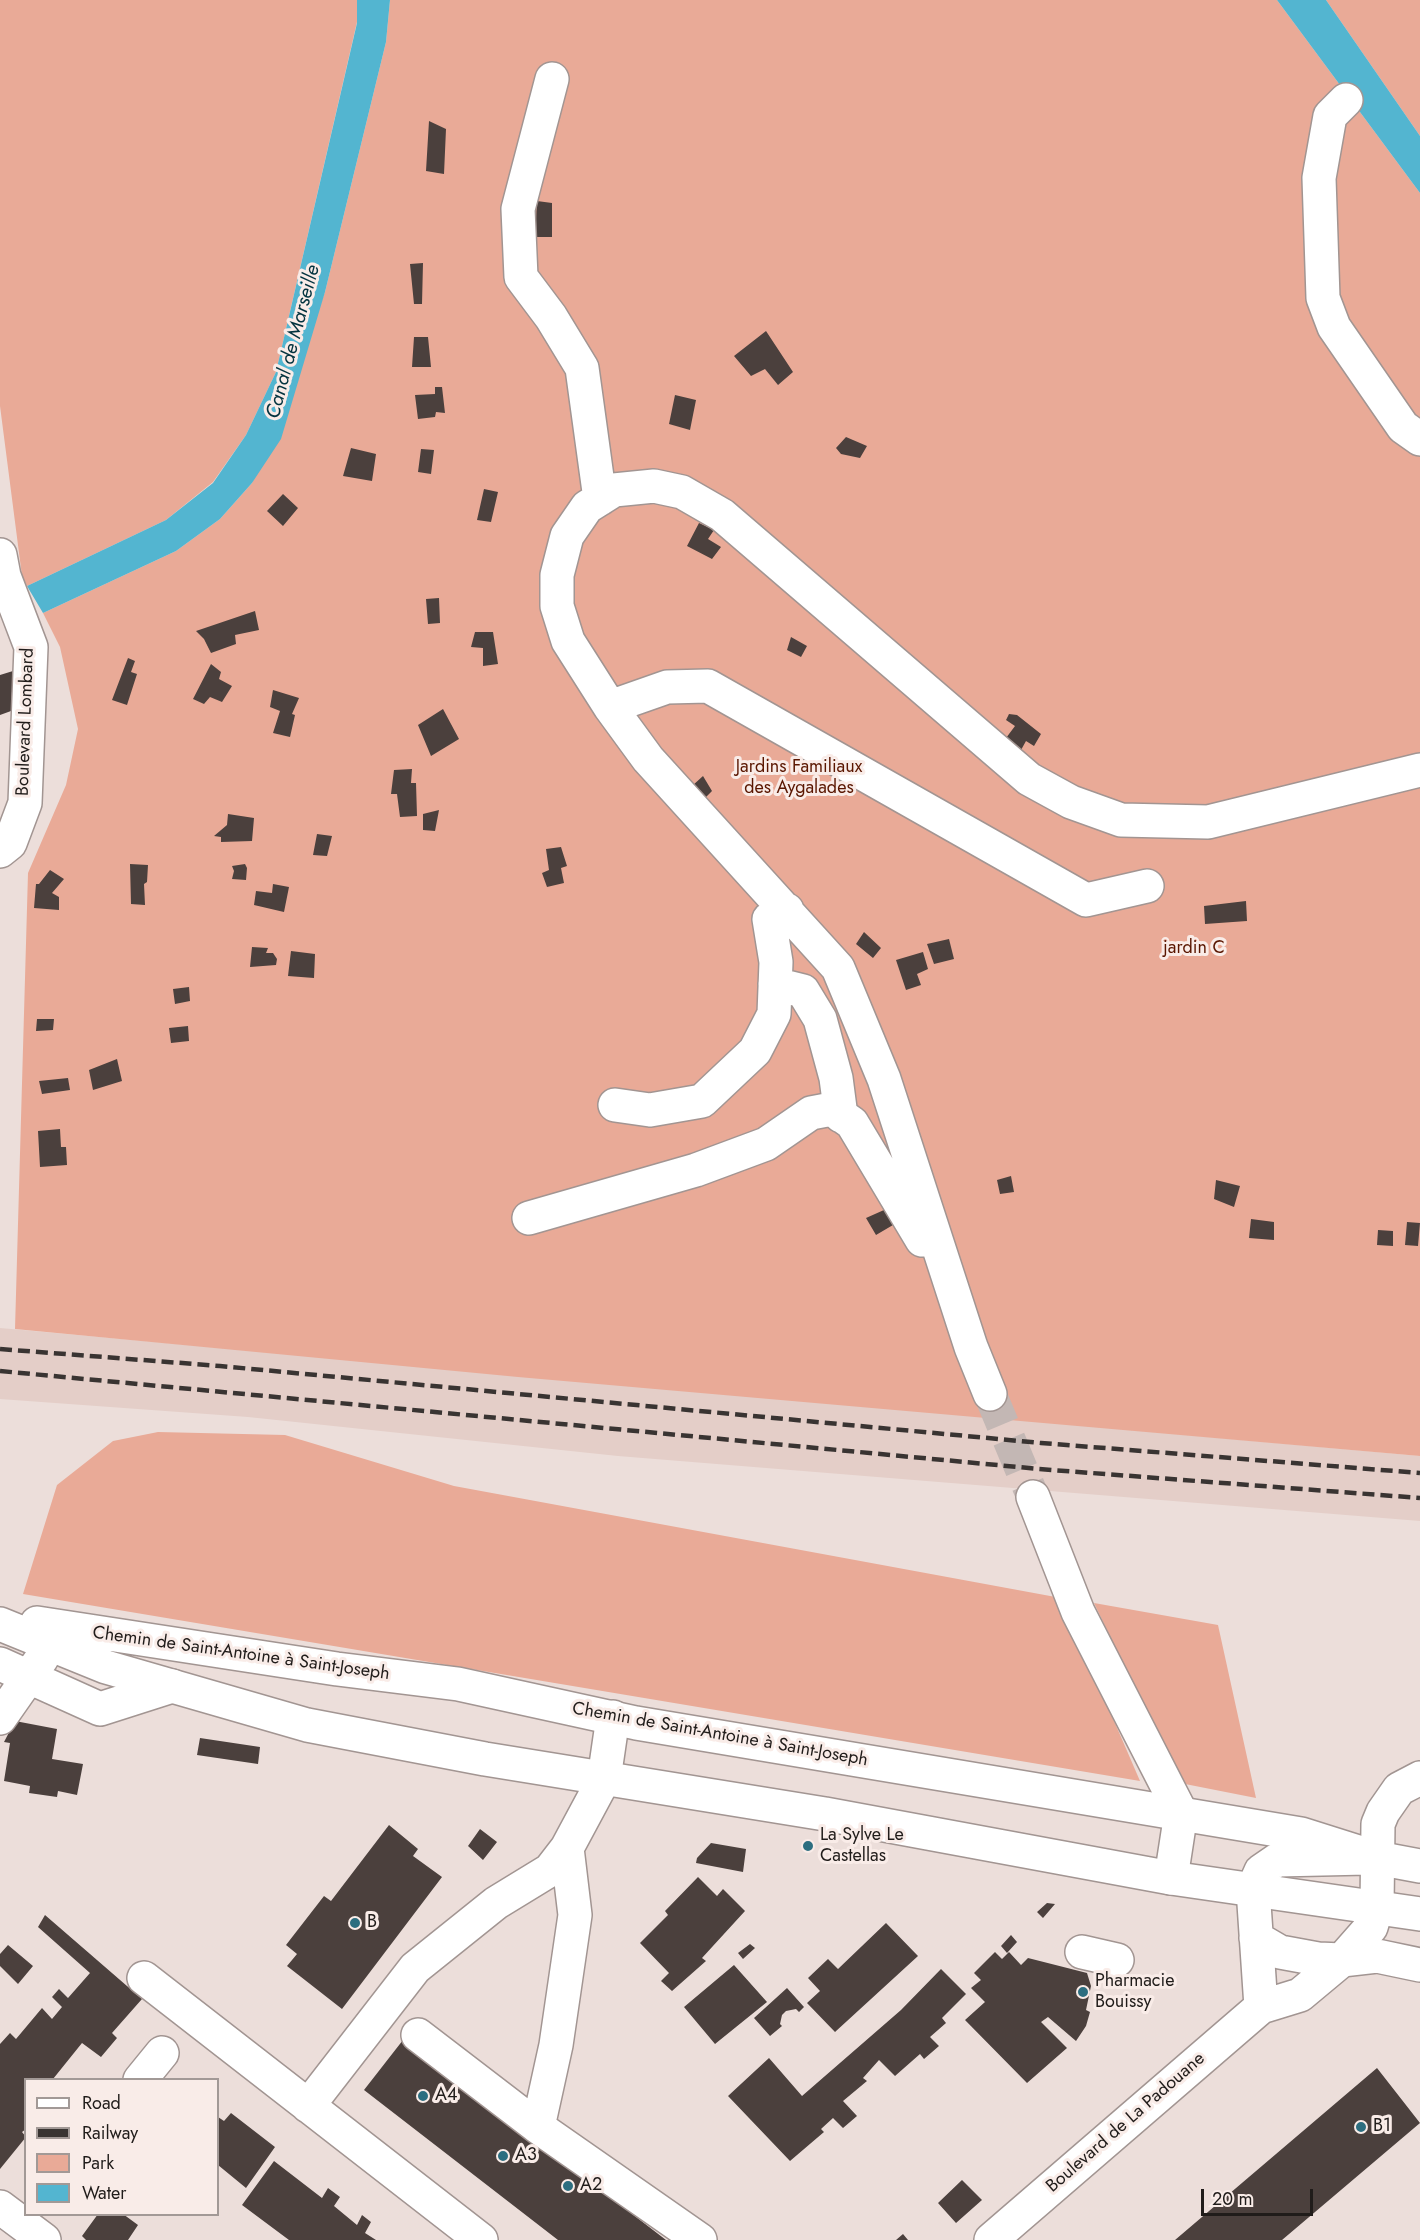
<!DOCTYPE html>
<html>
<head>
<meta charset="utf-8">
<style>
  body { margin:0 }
  #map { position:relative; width:1420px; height:2240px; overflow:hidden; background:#ecdeda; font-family:Jost,sans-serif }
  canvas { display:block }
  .legend { position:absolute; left:24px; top:2078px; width:195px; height:138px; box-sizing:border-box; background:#f9ece8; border:2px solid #a29996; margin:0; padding:8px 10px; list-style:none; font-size:18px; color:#201c1a }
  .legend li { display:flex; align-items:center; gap:12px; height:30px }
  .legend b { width:30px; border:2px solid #a29996 }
  .scale { position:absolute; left:1201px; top:2189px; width:112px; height:27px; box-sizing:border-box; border:3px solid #201c1a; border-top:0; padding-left:8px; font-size:18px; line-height:21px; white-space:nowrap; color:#201c1a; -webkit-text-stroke:4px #f9ece8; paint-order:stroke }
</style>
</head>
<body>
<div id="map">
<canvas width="1420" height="2240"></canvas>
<ul class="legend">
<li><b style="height:8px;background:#fff"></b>Road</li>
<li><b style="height:8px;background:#393432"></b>Railway</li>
<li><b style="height:16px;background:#e9aa97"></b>Park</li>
<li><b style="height:16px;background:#53b5d0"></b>Water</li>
</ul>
<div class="scale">20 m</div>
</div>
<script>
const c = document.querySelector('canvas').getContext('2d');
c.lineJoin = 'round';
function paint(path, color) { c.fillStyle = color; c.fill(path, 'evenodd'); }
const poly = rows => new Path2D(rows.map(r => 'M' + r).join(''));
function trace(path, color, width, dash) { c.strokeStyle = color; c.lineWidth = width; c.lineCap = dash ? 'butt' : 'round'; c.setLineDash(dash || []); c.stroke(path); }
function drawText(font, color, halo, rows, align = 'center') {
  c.font = font + ' Jost,sans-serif'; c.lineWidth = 6; c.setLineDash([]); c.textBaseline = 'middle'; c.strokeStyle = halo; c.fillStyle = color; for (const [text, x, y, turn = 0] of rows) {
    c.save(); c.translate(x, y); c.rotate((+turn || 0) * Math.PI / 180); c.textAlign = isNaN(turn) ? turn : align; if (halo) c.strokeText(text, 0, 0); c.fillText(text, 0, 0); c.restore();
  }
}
paint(poly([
  [0,1328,1420,1456,1420,1521,618,1456,248,1417,0,1399]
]), '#e4cec8');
paint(poly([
  [0,0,357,0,357,22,276,372,246,435,213,482,166,520,27,586,22,576,0,406],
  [390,0,1277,0,1420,193,1420,1456,518,1377,15,1329,28,873,66,785,78,729,60,647,43,613,176,551,220,519,252,483,325,292,386,42],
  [1326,0,1420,0,1420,136],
  [158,1432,285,1435,454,1486,1061,1598,1140,1781,23,1594,57,1485,113,1441],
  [1094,1603,1218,1625,1256,1798,1180,1783]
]), '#e9aa97');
paint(poly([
  [357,0,390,0,386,42,325,292,281,439,252,483,220,519,176,551,43,613,27,586,166,520,213,483,246,435,276,372,357,23],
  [1277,0,1326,0,1420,136,1420,193]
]), '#53b5d0');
paint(poly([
  [429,121,446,129,444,174,426,171],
  [537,201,552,203,552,237,535,237],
  [423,263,422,304,414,304,410,264],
  [766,331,793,372,778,385,765,369,751,376,734,356],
  [414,337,428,337,431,367,412,367],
  [435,387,442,387,445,413,436,412,435,417,418,419,415,395,435,394],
  [675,395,696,400,690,430,669,424],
  [846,437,867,446,860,458,841,454,836,448],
  [351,448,376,454,372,481,343,476],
  [421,449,434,450,431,474,418,472],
  [484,489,498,492,491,522,477,520],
  [283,494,298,508,283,526,267,511],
  [699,523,714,530,708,539,721,547,712,559,687,546],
  [439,598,440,623,428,624,426,599],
  [255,611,259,630,235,635,236,644,211,653,204,639,196,631],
  [475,632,493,632,498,664,483,666,483,648,471,647],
  [791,637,807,646,801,657,787,650],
  [128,658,135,661,131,672,137,674,127,705,112,700],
  [211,664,221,672,219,679,232,686,222,702,210,697,204,704,193,699],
  [13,671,11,711,0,715,0,675],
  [273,690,299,698,292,714,295,715,290,737,273,733,280,711,270,707],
  [443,709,459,739,431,756,418,725],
  [1009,714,1017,715,1041,734,1034,746,1026,741,1021,750,1006,738,1015,726,1006,720],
  [412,769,411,783,416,783,417,816,400,817,397,794,391,794,394,770],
  [703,776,712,791,705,798,692,786],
  [439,810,435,831,423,830,423,814],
  [228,814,254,818,252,841,221,842,221,837,214,836,227,825],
  [317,834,332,836,327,856,313,855],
  [561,847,567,866,561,868,564,883,547,887,542,873,549,870,546,849],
  [130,864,148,865,147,882,144,884,145,905,131,904],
  [245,864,247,868,246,880,232,879,234,871,232,866],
  [50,870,64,879,52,893,59,897,59,910,34,908,36,884,39,884],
  [273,884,289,887,284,912,254,905,256,891,272,893],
  [1246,901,1247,921,1205,924,1204,906],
  [864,932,881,948,873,958,856,944],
  [949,939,954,959,934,964,927,944],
  [252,947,268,948,266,953,273,953,277,959,276,965,250,967],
  [291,951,315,954,314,978,288,976],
  [923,952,928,969,917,974,921,985,906,990,896,960],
  [189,987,190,1001,175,1004,173,989],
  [37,1019,54,1019,53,1030,36,1031],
  [188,1026,189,1041,171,1043,169,1028],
  [117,1059,122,1081,93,1090,89,1070],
  [68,1078,70,1090,42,1094,39,1081],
  [60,1129,61,1147,66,1147,67,1165,40,1167,38,1131],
  [1011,1176,1014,1192,1000,1194,997,1180],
  [1216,1180,1240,1186,1234,1207,1214,1199],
  [884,1210,893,1225,876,1235,866,1218],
  [1251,1219,1274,1222,1274,1240,1249,1238],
  [1407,1222,1420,1223,1418,1246,1405,1245],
  [1378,1230,1393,1231,1393,1246,1377,1245],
  [15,1721,57,1729,52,1759,83,1764,77,1795,58,1791,57,1797,29,1793,30,1786,4,1781,10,1743,4,1742],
  [200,1738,260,1747,258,1764,197,1755],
  [389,1825,418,1849,413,1856,442,1877,342,2009,287,1966,297,1954,286,1945,324,1896,331,1901],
  [480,1829,497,1842,483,1860,468,1846],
  [711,1843,746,1849,743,1872,696,1863,697,1858],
  [698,1877,717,1896,723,1889,745,1911,702,1958,706,1961,672,1991,661,1981,669,1973,640,1943,668,1915,665,1911],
  [1047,1903,1055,1904,1043,1918,1037,1912],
  [45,1915,142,1999,112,2033,117,2038,101,2057,82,2043,53,2079,26,2079,26,2129,22,2132,26,2137,0,2169,0,2044,10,2033,16,2039,42,2008,52,2019,62,2007,52,1997,59,1989,68,1998,90,1973,38,1927],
  [886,1923,918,1956,835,2032,807,2003,820,1991,808,1978,828,1959,838,1969],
  [1011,1935,1017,1942,1007,1953,1001,1946],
  [750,1944,755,1948,743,1959,738,1953],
  [8,1945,33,1966,18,1984,0,1966,0,1954],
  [995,1952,1002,1959,1009,1952,1021,1965,1028,1958,1087,1973,1091,1986,1086,2010,1090,2012,1086,2026,1076,2041,1048,2017,1041,2022,1067,2048,1027,2083,965,2020,985,2002,971,1988,981,1980,974,1973],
  [734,1965,767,2002,715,2044,684,2007],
  [941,1969,966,1994,942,2018,946,2023,930,2037,939,2046,924,2059,920,2054,895,2076,879,2060,863,2078,867,2081,843,2101,857,2116,843,2128,833,2118,821,2129,824,2132,790,2161,728,2096,769,2058,802,2096,901,2010],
  [787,1988,804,2007,799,2012,796,2009,786,2011,782,2015,780,2024,782,2026,770,2036,754,2018],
  [403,2040,562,2160,666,2240,558,2240,364,2090],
  [1377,2068,1420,2123,1282,2240,1175,2240],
  [231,2113,275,2147,246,2188,218,2165,218,2117,224,2121],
  [274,2161,322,2198,328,2188,340,2197,334,2206,357,2225,362,2215,371,2222,365,2233,376,2240,289,2240,242,2205],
  [962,2180,982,2200,956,2223,938,2203],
  [98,2214,123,2214,138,2225,128,2240,86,2240,82,2236],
  [903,2234,908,2240,896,2240]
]), '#4b403d');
trace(poly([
  [990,1394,1033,1497]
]), '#c3b7b4', 33, [33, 16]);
const minor = poly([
  [552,79,518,209,521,277,551,317,582,368,600,499],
  [1346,100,1330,116,1319,178,1323,298,1334,327,1403,427,1420,439],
  [0,555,4,576,31,647,25,803,10,843,0,851],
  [610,707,667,687,708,686,1086,900,1147,886],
  [775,984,803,991,820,1019,836,1078,841,1116],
  [615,1105,650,1110,702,1101,755,1051,774,1014,776,962,769,919,787,910],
  [529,1218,696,1170,766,1144,811,1113,832,1109,852,1123,922,1240],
  [990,1394,971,1347,884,1079,838,968,648,759,610,707,568,641,557,606,557,575,567,536,587,507,614,490,654,486,682,492,722,515,1029,779,1071,802,1121,820,1208,822,1420,770],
  [1033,1497,1078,1612,1181,1813,1171,1878],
  [0,1664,100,1709,172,1686],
  [0,1718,42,1658],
  [1256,1938,1280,1952,1318,1959,1342,1960,1377,1956,1420,1965],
  [1082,1952,1117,1960],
  [144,1978,481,2240],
  [1261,2007,1253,1889,1261,1871,1277,1860,1367,1858],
  [418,2035,538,2127,700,2240],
  [140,2080,162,2053],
  [308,2106,415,1968,496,1903,550,1870,567,1848,604,1779,613,1717],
  [538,2127,556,2045,575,1915,567,1848],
  [0,2207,44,2240],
  [991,2240,1261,2007,1300,1995,1342,1960,1371,1927,1377,1907,1378,1824,1383,1812,1399,1789,1420,1778]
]);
const major = poly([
  [37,1623,337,1669,458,1684,636,1723,1301,1834,1377,1858,1420,1866],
  [0,1624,106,1667,307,1725,485,1759,825,1814,1171,1878,1420,1914]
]);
trace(minor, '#a29592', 36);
trace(major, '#a29592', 36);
trace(minor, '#fff', 33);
trace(major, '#fff', 33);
trace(poly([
  [0,1349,220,1366,1041,1443,1420,1473],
  [0,1371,1039,1469,1420,1498]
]), '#393432', 4.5, [12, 6]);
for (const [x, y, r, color] of [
  [808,1846,6,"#2c6e80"],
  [355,1923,6,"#2c6e80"],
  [1083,1992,6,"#2c6e80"],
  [423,2096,6,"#2c6e80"],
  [1361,2127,6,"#2c6e80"],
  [503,2156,6,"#2c6e80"],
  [568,2186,6,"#2c6e80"]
]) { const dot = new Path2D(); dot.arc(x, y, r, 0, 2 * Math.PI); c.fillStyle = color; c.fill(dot); trace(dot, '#f9ece8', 2); }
drawText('18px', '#201c1a', '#f9ece8', [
  ["Boulevard Lombard",26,722,-88],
  ["Chemin de Saint-Antoine à Saint-Joseph",241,1654,8],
  ["Chemin de Saint-Antoine à Saint-Joseph",720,1735,10],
  ["Boulevard de La Padouane",1126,2123,-41]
]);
drawText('18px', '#5a1600', '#f9ece8', [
  ["Jardins Familiaux",799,768],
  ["des Aygalades",799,789],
  ["jardin C",1194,949]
]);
drawText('18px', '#201c1a', '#f9ece8', [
  ["La Sylve Le",820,1836],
  ["Castellas",820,1857],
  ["B",367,1923],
  ["Pharmacie",1095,1982],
  ["Bouissy",1095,2003],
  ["A4",435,2096],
  ["B1",1373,2127],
  ["A3",515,2156],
  ["A2",580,2186]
], 'left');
drawText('italic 20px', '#03333f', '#f9ece8', [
  ["Canal de Marseille",294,342,-75]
]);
</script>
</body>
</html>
